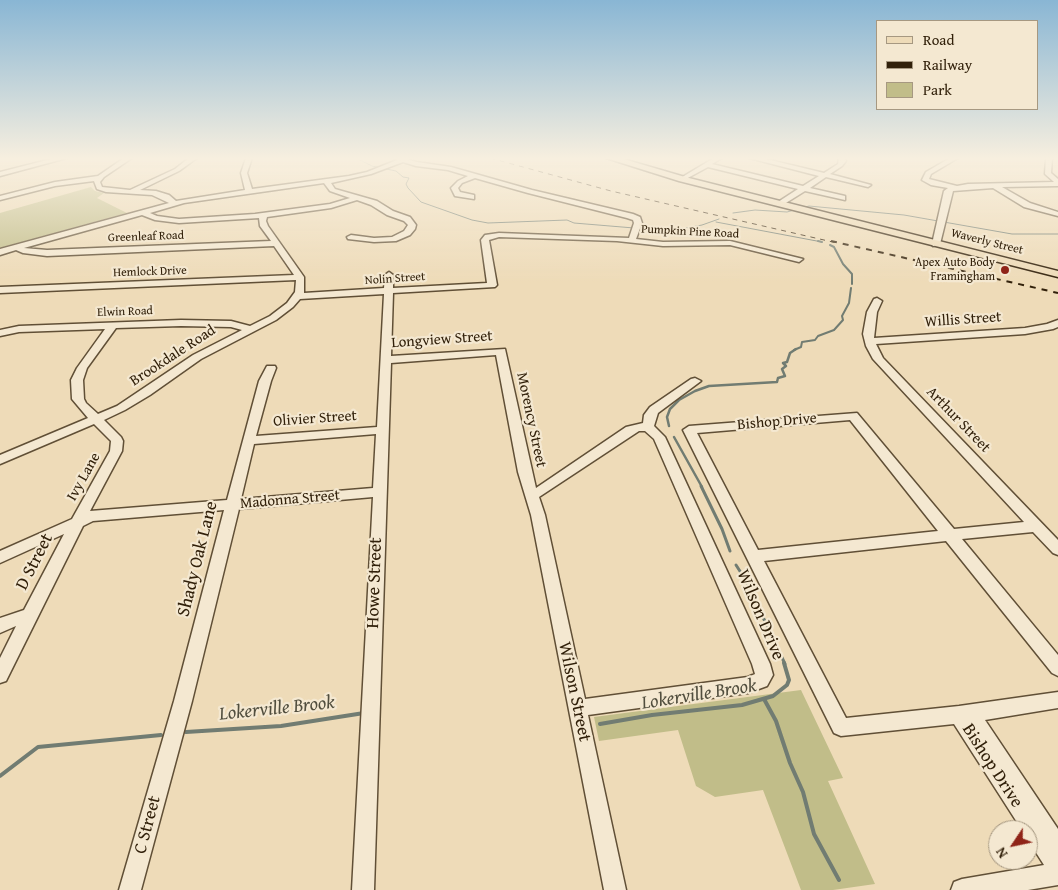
<!DOCTYPE html>
<html>
<head>
<meta charset="utf-8">
<style>
  body { margin:0 }
  #map { position:relative; width:1058px; height:890px; overflow:hidden; background:#eedbb8; font-family:"Gentium Book Plus",serif }
  canvas { display:block }
  .legend { position:absolute; left:876px; top:20px; width:162px; height:90px; box-sizing:border-box; background:#f4e8d1; border:1px solid #a69881; margin:0; padding:6px 9px; list-style:none; font-size:15px; color:#31200a }
  .legend li { display:flex; align-items:center; gap:10px; height:25px }
  .legend b { width:25px; border:1px solid #a69881 }
  .north { position:absolute; left:988px; top:820px; width:50px; height:50px; box-sizing:border-box; background:#f4e8d1; border:1px solid #a69881; border-radius:50%; rotate:236deg; font-size:14px; font-weight:700; line-height:20px; text-align:center; color:#31200a }
  .north::after { content:''; display:block; margin:auto; width:18px; height:22px; background:#8f2418; clip-path:polygon(50% 0,100% 100%,50% 72%,0 100%) }
</style>
</head>
<body>
<div id="map">
<canvas width="1058" height="890"></canvas>
<ul class="legend">
<li><b style="height:6px;background:#eedbb8"></b>Road</li>
<li><b style="height:6px;background:#31200a"></b>Railway</li>
<li><b style="height:14px;background:#c1bd89"></b>Park</li>
</ul>
<div class="north">N</div>
</div>
<script>
const c = document.querySelector('canvas').getContext('2d');
c.lineJoin = 'round';
function paint(path, color) { c.fillStyle = color; c.fill(path, 'evenodd'); }
const poly = rows => new Path2D(rows.map(r => 'M' + r).join(''));
function trace(path, color, width, dash) { c.strokeStyle = color; c.lineWidth = width; c.lineCap = dash ? 'butt' : 'round'; c.setLineDash(dash || []); c.stroke(path); }
function drawText(font, color, halo, rows, align = 'center') {
  c.font = font + ' "Gentium Book Plus",serif'; c.lineWidth = 4.5; c.setLineDash([]); c.textBaseline = 'middle'; c.strokeStyle = halo; c.fillStyle = color; for (const [text, x, y, turn = 0] of rows) {
    c.save(); c.translate(x, y); c.rotate((+turn || 0) * Math.PI / 180); c.textAlign = isNaN(turn) ? turn : align; if (halo) c.strokeText(text, 0, 0); c.fillText(text, 0, 0); c.restore();
  }
}
paint(poly([
  [91,187,95,191,104,193,97,198,127,213,0,248,0,213],
  [801,690,843,778,828,781,875,884,833,890,801,890,763,790,715,797,696,786,678,730,599,741,594,717]
]), '#c1bd89');
trace(poly([
  [356,158,372,166,396,171,403,177,409,178,406,184,408,188,421,202,472,220,488,223,567,220,574,223,670,231,702,225,719,219],
  [733,213,755,210,787,212,809,206,904,215,1012,234,1058,234],
  [716,222,822,242]
]), '#717c72', 1);
trace(poly([
  [818,241,822,242],
  [830,245,834,247,843,264,852,274,852,284],
  [794,350,801,347,802,342,815,340,818,336,834,330,843,320,842,316,849,303,851,288]
]), '#717c72', 2);
trace(poly([
  [669,426,667,417,670,409,679,400,695,391,709,386,777,382,778,378,785,376,782,369,786,366,783,363,787,362,790,353,796,349],
  [674,437,702,487]
]), '#717c72', 2.5);
trace(poly([
  [701,486,722,529,730,551],
  [736,565,745,579,785,664]
]), '#717c72', 3);
trace(poly([
  [764,699,776,721,790,763,803,792,814,834,839,880],
  [600,724,652,715,742,705,773,696,787,685,789,680,784,663],
  [186,732,281,726,364,713],
  [0,776,38,747,161,735]
]), '#717c72', 4);
const minor = poly([
  [55,158,67,158,0,176,0,172,55,158],
  [124,158,132,158,104,177,100,182,102,187,130,190,175,169,189,158,197,158,179,171,140,190,156,191,169,195,176,201,245,190,241,173,246,158,252,158,247,173,252,189,349,176,367,172,397,160,395,158,410,158,409,160,417,162,451,167,532,190,633,214,640,217,642,223,636,239,663,242,730,241,803,259,799,262,730,245,663,246,617,241,499,237,489,240,497,285,495,287,393,293,391,356,505,349,536,488,626,427,643,423,644,415,650,407,691,379,695,378,701,381,658,413,654,426,665,437,770,664,773,675,767,686,748,693,588,715,626,890,604,890,531,515,518,472,496,355,391,363,374,890,352,890,373,497,239,509,192,701,141,890,119,890,174,701,224,510,93,521,83,526,6,681,0,683,0,658,16,626,0,633,0,618,24,610,64,534,0,563,0,551,72,519,110,451,111,441,94,424,0,464,0,455,88,418,72,399,71,380,77,368,105,329,19,332,0,336,0,330,19,326,181,320,231,321,250,326,270,316,287,303,295,292,296,280,0,293,0,287,294,275,274,246,47,256,23,253,16,250,0,255,0,249,169,203,152,195,106,192,97,189,94,181,55,186,0,200,0,196,55,182,98,176,124,158],
  [403,162,416,166,448,170,468,176,458,181,451,188,455,196,474,199,474,195,460,192,458,188,462,183,475,178,528,193,627,218,633,220,634,223,629,238,499,233,485,235,481,240,487,283,393,288,393,275,389,272,385,275,384,288,304,293,304,277,268,226,266,221,267,217,331,208,357,200,371,205,387,215,404,221,408,225,404,231,392,237,374,238,351,235,347,237,348,239,374,242,396,241,410,235,415,229,416,225,410,217,393,211,377,201,335,189,331,183,371,174,403,162],
  [324,183,330,191,350,198,330,204,255,214,179,219,157,216,150,213,184,203,324,183],
  [142,215,155,220,179,223,259,218,260,226,271,241,47,250,24,248,142,215],
  [384,294,377,427,256,436,271,381,276,368,275,366,267,366,259,381,227,500,90,511,122,451,123,441,121,437,104,420,125,410,150,395,201,359,276,320,293,307,300,299,384,294],
  [181,326,231,327,242,330,193,355,117,406,98,414,86,403,84,399,83,380,87,368,116,328,181,326],
  [639,431,645,431,654,439,752,664,755,674,748,677,585,699,545,515,539,497,639,431],
  [376,434,373,488,241,499,254,444,376,434],
  [714,158,722,158,712,164,803,186,819,176,749,158,762,158,824,173,838,164,839,158,845,158,846,161,842,166,830,174,871,185,868,187,826,177,810,188,845,196,845,200,805,191,781,206,777,204,778,202,798,189,708,167,684,180,679,179,714,158],
  [950,158,958,158,931,174,929,179,957,186,968,184,1054,182,1045,174,1046,158,1052,158,1051,173,1058,179,1058,186,1002,187,1030,203,1058,212,1058,216,1024,207,993,188,953,191,940,244,933,246,932,244,944,191,948,188,931,185,922,180,926,172,950,158],
  [877,298,882,301,877,312,874,338,1025,328,1047,324,1058,320,1058,327,1053,329,1025,334,876,344,883,358,1058,540,1058,555,1053,553,1033,532,962,539,1058,655,1058,676,1052,673,946,541,764,561,846,718,959,706,1058,692,1058,708,985,720,1058,829,1058,885,1028,890,951,890,954,882,962,879,1044,865,1028,840,1028,830,1022,830,954,724,841,736,834,733,683,430,689,426,857,413,954,529,1024,522,873,359,866,346,863,334,867,312,874,299,877,298],
  [850,420,938,531,758,550,697,433,850,420]
]);
const major = poly([
  [606,158,620,158,685,177,1058,271,1058,277,679,181,606,158]
]);
trace(minor, '#604f36', 3);
trace(major, '#31200a', 3);
paint(minor, '#f4e8d1');
paint(major, '#eedbb8');
trace(poly([
  [490,158,611,191,837,243]
]), '#31200a', 1, [5, 5]);
trace(poly([
  [831,241,1058,293]
]), '#31200a', 2, [6, 6]);
const sky = c.createLinearGradient(0, 0, 0, 283);
sky.addColorStop(0, '#89b6d4');
sky.addColorStop(0.56, '#f7efdf');
sky.addColorStop(1, '#f7efdf00');
c.fillStyle = sky;
c.fillRect(0, 0, 1058, 283);
for (const [x, y, r, color] of [
  [1005,270,5,"#8f2418"]
]) { const dot = new Path2D(); dot.arc(x, y, r, 0, 2 * Math.PI); c.fillStyle = color; c.fill(dot); trace(dot, '#f4e8d1', 2); }
drawText('12px', '#31200a', '#f4e8d1', [
  ["Pumpkin Pine Road",690,232,3],
  ["Greenleaf Road",146,237,-2],
  ["Waverly Street",987,242,14],
  ["Hemlock Drive",150,272,-2],
  ["Nolin Street",395,279,-4],
  ["Elwin Road",125,312,-2]
]);
drawText('12px', '#31200a', '#f4e8d1', [
  ["Apex Auto Body",995,263],
  ["Framingham",995,277]
], 'right');
drawText('15px', '#31200a', '#f4e8d1', [
  ["Willis Street",963,320,-4],
  ["Longview Street",442,340,-4],
  ["Brookdale Road",173,356,-33],
  ["Olivier Street",315,419,-4],
  ["Morency Street",531,420,78],
  ["Arthur Street",958,420,46],
  ["Bishop Drive",777,422,-5],
  ["Ivy Lane",84,477,-61],
  ["Madonna Street",290,500,-5]
]);
drawText('18px', '#31200a', '#f4e8d1', [
  ["Shady Oak Lane",198,559,-76],
  ["D Street",35,562,-63],
  ["Howe Street",375,583,-88],
  ["Wilson Drive",760,615,67],
  ["Wilson Street",574,692,78],
  ["Bishop Drive",992,766,57],
  ["C Street",148,825,-75]
]);
drawText('italic 19px', '#514e3e', '#f4e8d1', [
  ["Lokerville Brook",699,695,-9],
  ["Lokerville Brook",277,709,-6]
]);
</script>
</body>
</html>
